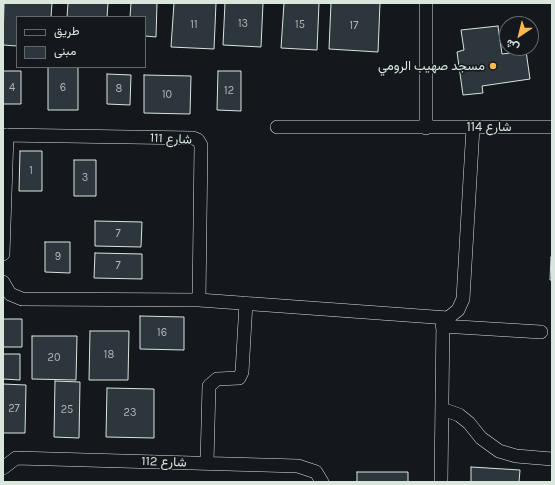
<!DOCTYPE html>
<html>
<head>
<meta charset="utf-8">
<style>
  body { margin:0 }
  #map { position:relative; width:555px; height:485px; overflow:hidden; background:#14181c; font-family:Karla,Vazirmatn,sans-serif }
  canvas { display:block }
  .frame { position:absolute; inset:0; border:4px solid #d8e6dc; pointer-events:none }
  .legend { position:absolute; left:16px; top:16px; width:130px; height:52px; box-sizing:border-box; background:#14181c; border:1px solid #626a69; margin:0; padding:5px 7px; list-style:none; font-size:12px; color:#d8e6dc }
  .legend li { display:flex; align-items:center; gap:8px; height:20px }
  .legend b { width:20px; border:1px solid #626a69 }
  .north { position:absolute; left:499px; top:16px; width:40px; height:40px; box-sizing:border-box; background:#14181c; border:1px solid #626a69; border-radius:50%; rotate:215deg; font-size:11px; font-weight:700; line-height:16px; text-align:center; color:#d8e6dc }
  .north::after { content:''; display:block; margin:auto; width:14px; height:18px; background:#ffb74d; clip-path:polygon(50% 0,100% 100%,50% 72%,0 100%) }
</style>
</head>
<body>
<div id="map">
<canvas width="555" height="485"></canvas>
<div class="frame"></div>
<ul class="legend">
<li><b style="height:5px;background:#14181c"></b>طريق</li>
<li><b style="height:11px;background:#2c363c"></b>مبنى</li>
</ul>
<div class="north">ش</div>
</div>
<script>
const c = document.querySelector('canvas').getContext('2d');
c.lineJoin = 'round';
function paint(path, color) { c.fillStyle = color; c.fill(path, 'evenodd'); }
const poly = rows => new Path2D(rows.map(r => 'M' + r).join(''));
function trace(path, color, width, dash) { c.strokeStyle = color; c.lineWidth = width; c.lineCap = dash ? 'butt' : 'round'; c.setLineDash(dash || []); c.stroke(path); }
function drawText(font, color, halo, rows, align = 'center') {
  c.font = font + ' Karla,Vazirmatn,sans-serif'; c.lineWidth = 3; c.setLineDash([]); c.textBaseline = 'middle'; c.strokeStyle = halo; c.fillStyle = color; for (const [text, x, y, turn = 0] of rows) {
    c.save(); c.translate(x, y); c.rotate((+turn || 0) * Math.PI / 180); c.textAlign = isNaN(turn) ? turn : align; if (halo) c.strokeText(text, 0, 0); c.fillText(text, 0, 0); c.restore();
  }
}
const building = poly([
  [4,3,52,3,51,17,17,17,17,46,3,45,4,3],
  [68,3,108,3,107,17,67,17,68,3],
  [131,3,157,3,156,37,145,36,145,17,130,17,131,3],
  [174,3,216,3,214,49,171,47,174,3],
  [225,3,263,3,261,47,223,45,225,3],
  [284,3,319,3,317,50,281,48,284,3],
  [331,3,380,3,378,52,329,49,331,3],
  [498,26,502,54,526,51,530,79,482,86,483,93,463,95,457,52,464,50,461,30,498,26],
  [48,67,78,67,78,110,48,110,48,67],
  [3,71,21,71,21,104,3,104,3,71],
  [218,71,241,71,241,111,217,110,218,71],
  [107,74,131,75,130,105,107,104,107,74],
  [144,75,191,76,190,114,144,113,144,75],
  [20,151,42,151,42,191,19,191,20,151],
  [74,160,96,160,96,196,74,196,74,160],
  [95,221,142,222,141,247,95,246,95,221],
  [45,242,70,242,70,273,45,272,45,242],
  [95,253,142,254,142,279,94,278,95,253],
  [551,257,552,257,552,280,550,280,551,257],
  [140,316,184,317,184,350,140,349,140,316],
  [3,319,22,319,22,347,3,347,3,319],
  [90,331,129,331,128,380,89,380,90,331],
  [32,336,77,336,76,380,32,379,32,336],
  [3,354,20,354,20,380,3,379,3,354],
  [55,381,80,382,79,438,54,437,55,381],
  [3,384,26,385,25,433,3,433,3,384],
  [107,388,154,389,154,438,106,437,107,388],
  [471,467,520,470,519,482,471,482,471,467],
  [357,472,408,472,408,482,357,482,357,472]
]);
paint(building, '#2c363c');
trace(building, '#d8e6dc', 1);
const street = poly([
  [277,127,552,127],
  [426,128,426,3],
  [3,135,193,138,198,140,201,145,199,300],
  [3,254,7,135],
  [3,282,10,294,22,299,199,300,448,318,458,310,463,299,473,127],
  [442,326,541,332],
  [442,409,459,415,469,423,481,438,499,451,516,456,552,459],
  [207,463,209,386,217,379,239,378,242,372,246,303],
  [3,468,16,458,298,466,316,472,322,482],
  [441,482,443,318]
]);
trace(street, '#d8e6dc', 14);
trace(street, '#14181c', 13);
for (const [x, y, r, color] of [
  [493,66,4,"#ffb74d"]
]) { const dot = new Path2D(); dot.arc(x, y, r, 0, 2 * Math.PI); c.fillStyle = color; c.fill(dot); trace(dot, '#14181c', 1.5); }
drawText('11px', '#adbab4', null, [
  ["13",243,24],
  ["11",194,25],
  ["15",300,25],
  ["17",354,26],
  ["4",12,88],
  ["6",63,88],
  ["8",119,89],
  ["12",229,91],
  ["10",167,95],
  ["1",31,171],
  ["3",85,178],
  ["7",118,234],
  ["9",58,257],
  ["7",118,266],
  ["16",162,333],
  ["18",109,355],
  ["20",54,358],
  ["27",14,409],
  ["25",67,410],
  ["23",130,413]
]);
drawText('13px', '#d8e6dc', '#14181c', [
  ["مسجد صهيب الرومي",485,66]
], 'right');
drawText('13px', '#d8e6dc', '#14181c', [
  ["شارع 114",489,127],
  ["شارع 111",171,139,3],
  ["شارع 112",164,462,2]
]);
</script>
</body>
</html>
